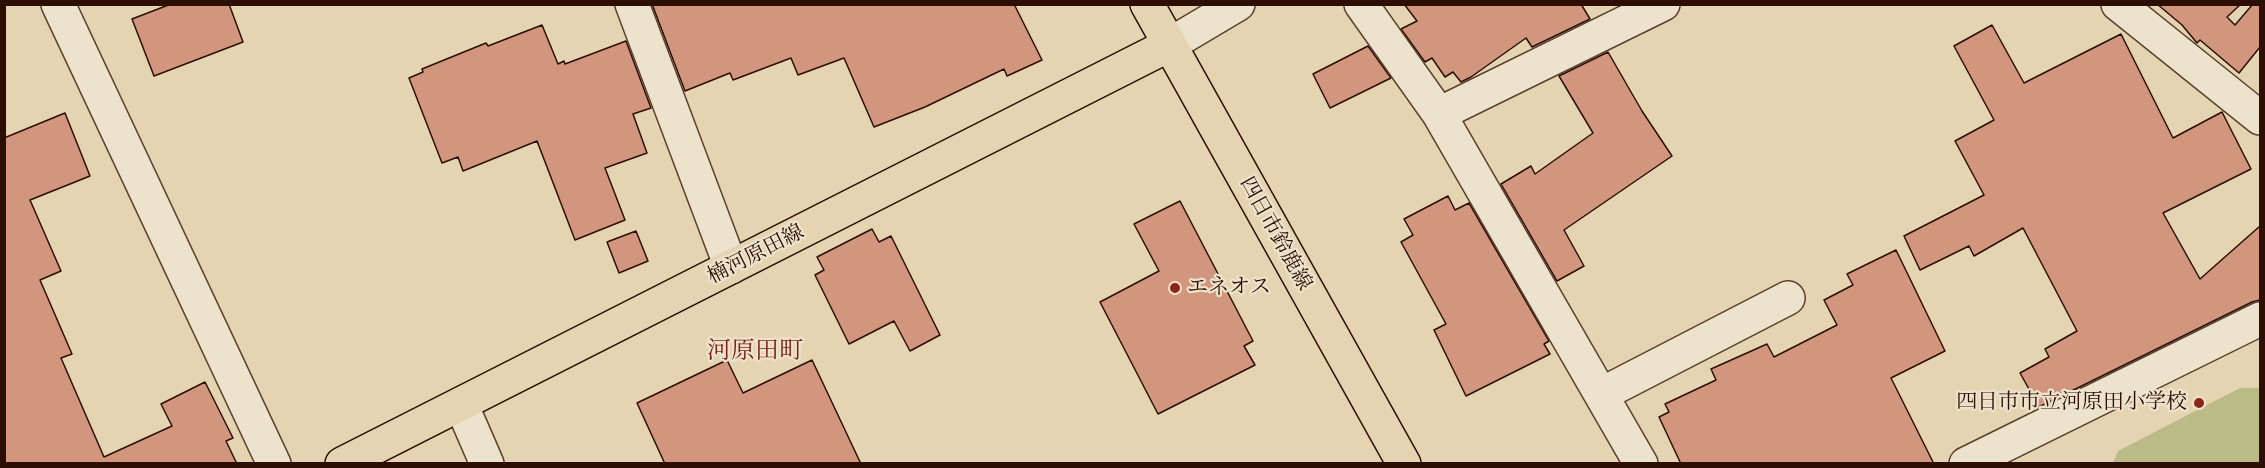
<!DOCTYPE html>
<html>
<head>
<meta charset="utf-8">
<style>
  body { margin:0 }
  #map { position:relative; width:2265px; height:468px; overflow:hidden; background:#e4d4b1; font-family:Alegreya,serif }
  canvas { display:block }
  .frame { position:absolute; inset:0; border:6px solid #2c0e02; pointer-events:none }
</style>
</head>
<body>
<div id="map">
<canvas width="2265" height="468"></canvas>
<div class="frame"></div>
</div>
<script>
const c = document.querySelector('canvas').getContext('2d');
c.lineJoin = 'round';
function paint(path, color) { c.fillStyle = color; c.fill(path, 'evenodd'); }
const poly = rows => new Path2D(rows.map(r => 'M' + r).join(''));
function trace(path, color, width, dash) { c.strokeStyle = color; c.lineWidth = width; c.lineCap = dash ? 'butt' : 'round'; c.setLineDash(dash || []); c.stroke(path); }
function drawText(font, color, halo, rows, align = 'center') {
  c.font = font + ' Alegreya,"Noto Serif JP",serif'; c.lineWidth = 4.5; c.setLineDash([]); c.textBaseline = 'middle'; c.strokeStyle = halo; c.fillStyle = color; for (const [text, x, y, turn = 0] of rows) {
    c.save(); c.translate(x, y); c.rotate((+turn || 0) * Math.PI / 180); c.textAlign = isNaN(turn) ? turn : align; if (halo) c.strokeText(text, 0, 0); c.fillText(text, 0, 0); c.restore();
  }
}
paint(poly([
  [2240,388,2260,388,2260,463,2113,463,2118,451]
]), '#bbbb87');
const building = poly([
  [171,4,229,4,243,42,154,76,132,19,171,4],
  [652,4,1014,4,1042,60,1007,76,1004,69,925,107,874,127,844,58,798,75,791,58,733,80,730,73,685,91,652,4],
  [1404,4,1581,4,1590,19,1532,47,1526,38,1471,77,1461,82,1453,72,1445,77,1432,58,1425,62,1401,29,1417,21,1404,4],
  [2157,4,2241,4,2227,17,2235,25,2253,4,2260,4,2260,47,2239,73,2200,40,2197,43,2182,25,2157,4],
  [542,25,558,64,564,61,565,64,626,41,651,108,633,114,647,153,605,168,625,220,575,240,537,141,463,171,458,157,442,163,409,78,423,72,422,69,486,43,488,46,542,25],
  [1992,25,2024,83,2121,34,2173,138,2222,112,2251,169,2163,213,2200,279,2260,226,2260,300,2252,302,2039,407,2020,373,2049,357,2045,349,2077,331,2023,228,1974,256,1969,246,1920,270,1904,236,1984,195,1955,141,1994,120,1954,46,1992,25],
  [1368,46,1391,78,1330,108,1313,74,1368,46],
  [1608,52,1642,111,1672,156,1564,230,1584,266,1557,281,1501,184,1531,166,1535,174,1593,133,1559,76,1608,52],
  [65,113,90,176,30,200,61,271,40,280,72,354,61,358,104,457,172,426,161,404,205,382,233,438,226,441,237,464,4,464,4,138,65,113],
  [1448,196,1455,210,1469,203,1549,341,1544,344,1550,354,1466,396,1434,330,1446,324,1401,242,1413,235,1404,219,1448,196],
  [1180,201,1253,341,1244,346,1255,365,1158,414,1100,302,1159,271,1134,224,1180,201],
  [872,229,879,242,891,236,940,335,910,351,894,321,849,344,815,275,824,270,817,257,872,229],
  [636,231,648,261,619,273,607,242,636,231],
  [1896,250,1945,351,1891,378,1934,464,1681,464,1659,417,1669,412,1665,404,1716,380,1711,369,1767,344,1774,357,1837,325,1824,300,1853,285,1847,274,1896,250],
  [727,360,743,393,812,360,861,464,665,464,637,403,727,360]
]);
paint(building, '#d2967e');
trace(building, '#2c0e02', 1.5);
const minor = poly([
  [58,4,274,464],
  [632,4,731,267],
  [1361,4,1439,114,1641,464],
  [2118,4,2260,118],
  [1169,45,1238,4],
  [1439,114,1663,4],
  [1602,394,1788,298],
  [461,404,487,464],
  [1966,464,2260,319]
]);
const major = poly([
  [1147,4,1404,464],
  [342,464,1169,45]
]);
trace(minor, '#5a402e', 36);
trace(major, '#2c0e02', 36);
trace(minor, '#ede3cc', 33);
trace(major, '#e4d4b1', 33);
for (const [x, y, r, color] of [
  [1175,288,6,"#8f2418"],
  [2199,403,6,"#8f2418"]
]) { const dot = new Path2D(); dot.arc(x, y, r, 0, 2 * Math.PI); c.fillStyle = color; c.fill(dot); trace(dot, '#ede3cc', 2); }
drawText('21px', '#2c0e02', '#ede3cc', [
  ["四日市鈴鹿線",1275,234,61],
  ["楠河原田線",756,255,-27]
]);
drawText('21px', '#2c0e02', '#ede3cc', [
  ["エネオス",1187,288],
  ["四日市市立河原田小学校",2187,403,"right"]
], 'left');
drawText('24px', '#7a1f14', '#ede3cc', [
  ["河原田町",755,352]
]);
</script>
</body>
</html>
